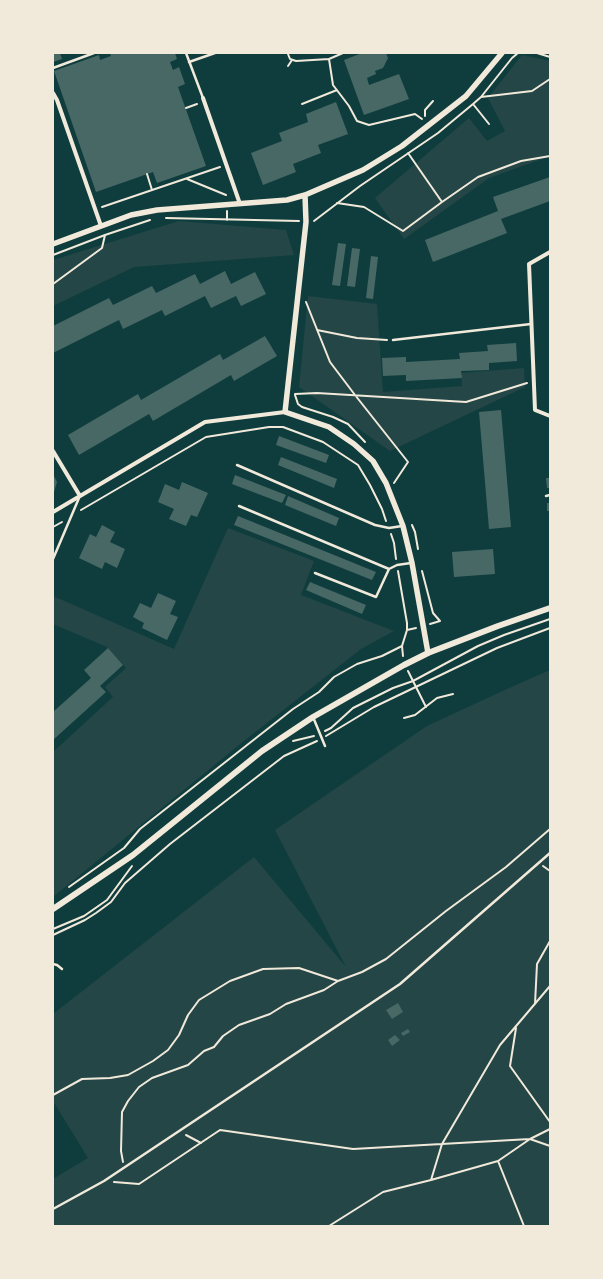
<!DOCTYPE html>
<html>
<head>
<meta charset="utf-8">
<style>
  body { margin:0 }
  #map { position:relative; width:603px; height:1279px; overflow:hidden; background:#0f3d3e; font-family:"Source Sans 3",sans-serif }
  canvas { display:block }
  .frame { position:absolute; inset:0; border:54px solid #f1e9da; pointer-events:none }
</style>
</head>
<body>
<div id="map">
<canvas width="603" height="1279"></canvas>
<div class="frame"></div>
</div>
<script>
const c = document.querySelector('canvas').getContext('2d');
c.lineJoin = 'round';
function paint(path, color) { c.fillStyle = color; c.fill(path, 'evenodd'); }
const poly = rows => new Path2D(rows.map(r => 'M' + r).join(''));
function trace(path, color, width, dash) { c.strokeStyle = color; c.lineWidth = width; c.lineCap = dash ? 'butt' : 'round'; c.setLineDash(dash || []); c.stroke(path); }
paint(poly([
  [522,55,550,61,550,156,489,178,404,239,375,198,469,118,487,141,505,131,488,98],
  [179,221,286,230,294,255,134,267,53,306,53,260],
  [308,296,377,304,383,392,462,386,461,373,524,368,525,387,390,451,299,387],
  [228,528,314,561,301,595,394,631,361,649,244,741,53,897,53,752,113,697,105,687,126,668,107,647,53,624,53,596,174,649],
  [550,670,550,1226,53,1226,53,1179,88,1158,53,1101,53,1014,254,857,346,967,275,830,427,726,509,688]
]), '#244646');
paint(poly([
  [53,53,60,53,62,59,53,62],
  [110,53,175,53,177,59,170,62,173,70,179,67,185,84,178,87,206,166,157,183,153,172,96,192,54,71,99,55,100,60,111,56],
  [362,53,386,53,388,58,383,68,375,71,376,74,367,78,369,85,399,74,409,99,364,115,344,60],
  [336,102,348,134,318,145,321,153,293,164,296,172,263,185,251,153,282,141,279,133,308,122,306,114],
  [550,177,550,201,501,219,507,233,433,262,425,240,498,211,493,197],
  [338,243,346,244,340,286,332,285],
  [352,248,360,249,355,287,347,286],
  [371,256,378,257,373,299,366,298],
  [225,271,231,284,255,272,266,294,241,306,236,296,211,308,205,296,165,316,162,310,123,329,119,320,53,353,53,326,109,298,113,305,152,286,156,293,195,274,200,284],
  [265,336,277,356,234,381,231,375,153,421,149,414,79,455,68,435,138,394,141,400,220,354,223,360],
  [516,343,517,361,489,363,489,370,461,371,462,378,406,381,406,375,383,376,382,358,406,357,406,362,460,359,459,353,488,351,487,345],
  [501,410,511,527,489,529,479,412],
  [279,436,329,455,326,463,276,445],
  [281,457,337,479,334,488,278,465],
  [53,474,57,482,54,492,53,493],
  [235,475,286,495,282,503,232,484],
  [546,478,550,478,550,488,547,488],
  [182,482,208,493,197,517,191,515,186,526,169,519,174,509,158,502,165,484,179,490],
  [288,496,339,518,336,526,285,505],
  [547,503,550,503,550,511,547,511],
  [238,516,376,572,372,580,234,525],
  [102,525,115,532,110,542,125,549,117,568,105,562,102,569,79,558,90,534,96,537],
  [493,549,495,574,454,577,452,552],
  [310,582,366,605,362,614,306,590],
  [158,593,176,601,170,614,178,617,167,640,142,628,144,623,133,617,140,603,151,608],
  [108,648,123,665,100,686,106,692,53,740,53,712,91,678,84,670],
  [398,1003,403,1012,392,1019,386,1010],
  [408,1029,410,1032,403,1036,401,1033],
  [395,1035,400,1040,392,1046,388,1040]
]), '#486865');
trace(poly([
  [529,53,537,53,550,57],
  [288,54,290,59,296,61,329,59,333,85,349,106,357,121,369,125,415,114,422,119],
  [329,59,343,53],
  [288,66,292,60],
  [481,97,532,91,550,79],
  [302,104,337,90],
  [473,104,489,124],
  [186,108,197,104],
  [425,116,425,110,433,101],
  [408,153,442,202],
  [147,174,152,190],
  [187,179,226,195],
  [337,203,364,207,403,231,442,202,478,177,521,161,550,156],
  [102,207,220,167],
  [227,211,227,220],
  [166,218,299,221],
  [314,221,360,186,438,133,473,104,481,97,512,58,518,53],
  [53,255,105,235,150,220],
  [53,284,102,248,105,235],
  [306,302,330,362,355,395,408,462,394,483],
  [317,330,357,338,387,340],
  [295,394,317,393,466,402,527,383],
  [295,395,298,404,302,407,333,417,348,424,365,442],
  [81,510,206,437,269,427,283,427,323,442,358,465,370,485,382,509,386,521],
  [412,525,415,532,418,549],
  [53,527,62,522],
  [391,534,394,543,396,559],
  [398,571,407,623,407,630,402,646,403,656],
  [422,571,433,613,440,621,430,624],
  [407,630,416,628],
  [408,671,426,707],
  [404,718,415,715,437,698,453,694],
  [325,731,331,728,353,708,393,688,413,681,478,646,504,635,550,619],
  [326,736,374,707,497,648,550,628],
  [293,741,314,736],
  [543,866,550,871],
  [69,887,124,848,140,829,293,709,319,692,334,677,357,664,382,656,402,646],
  [53,929,84,916,107,900,132,866],
  [53,935,85,920,96,913,111,902,125,883,170,844,284,756,317,741],
  [535,1004,537,964,550,941],
  [516,1028,510,1066,550,1122],
  [53,1095,82,1079,110,1078,128,1075,153,1061,168,1050,179,1035,188,1015,199,1000,230,981,263,969,299,968,338,981],
  [186,1135,201,1143],
  [498,1161,524,1226],
  [123,1162,121,1151,122,1112,128,1101,139,1087,152,1078,188,1065,204,1051,214,1047,223,1036,239,1025,270,1014,286,1004,324,990,338,981,362,972,386,959,446,911,506,867,550,829],
  [431,1180,442,1144,500,1045,550,986],
  [114,1182,139,1184,220,1130,353,1149,530,1139,550,1146],
  [329,1226,383,1192,431,1180,498,1161,530,1139,550,1129]
]), '#f1e9da', 2);
trace(poly([
  [186,53,203,98],
  [189,62,215,53],
  [53,68,94,53],
  [393,340,531,324],
  [237,465,375,525,389,528,402,526],
  [546,496,550,495],
  [239,506,389,569,397,565,411,563],
  [53,559,79,498],
  [315,573,376,597,389,569],
  [313,717,325,746],
  [53,964,57,965,62,969],
  [53,1209,104,1181,400,984,550,853]
]), '#f1e9da', 2.5);
trace(poly([
  [53,93,57,100,101,226],
  [203,98,240,204],
  [550,252,529,264,535,410,550,416],
  [53,451,80,496],
  [53,512,205,422,285,412]
]), '#f1e9da', 4);
trace(poly([
  [305,195,306,222,285,412,329,427,354,444,373,461,386,483,403,526,412,563,428,653],
  [53,244,131,215,157,210,287,200,305,195,363,170,402,146,466,96,502,53]
]), '#f1e9da', 5.5);
trace(poly([
  [53,909,133,855,262,751,313,717,404,665,428,653,498,626,550,608]
]), '#f1e9da', 6);
</script>
</body>
</html>
